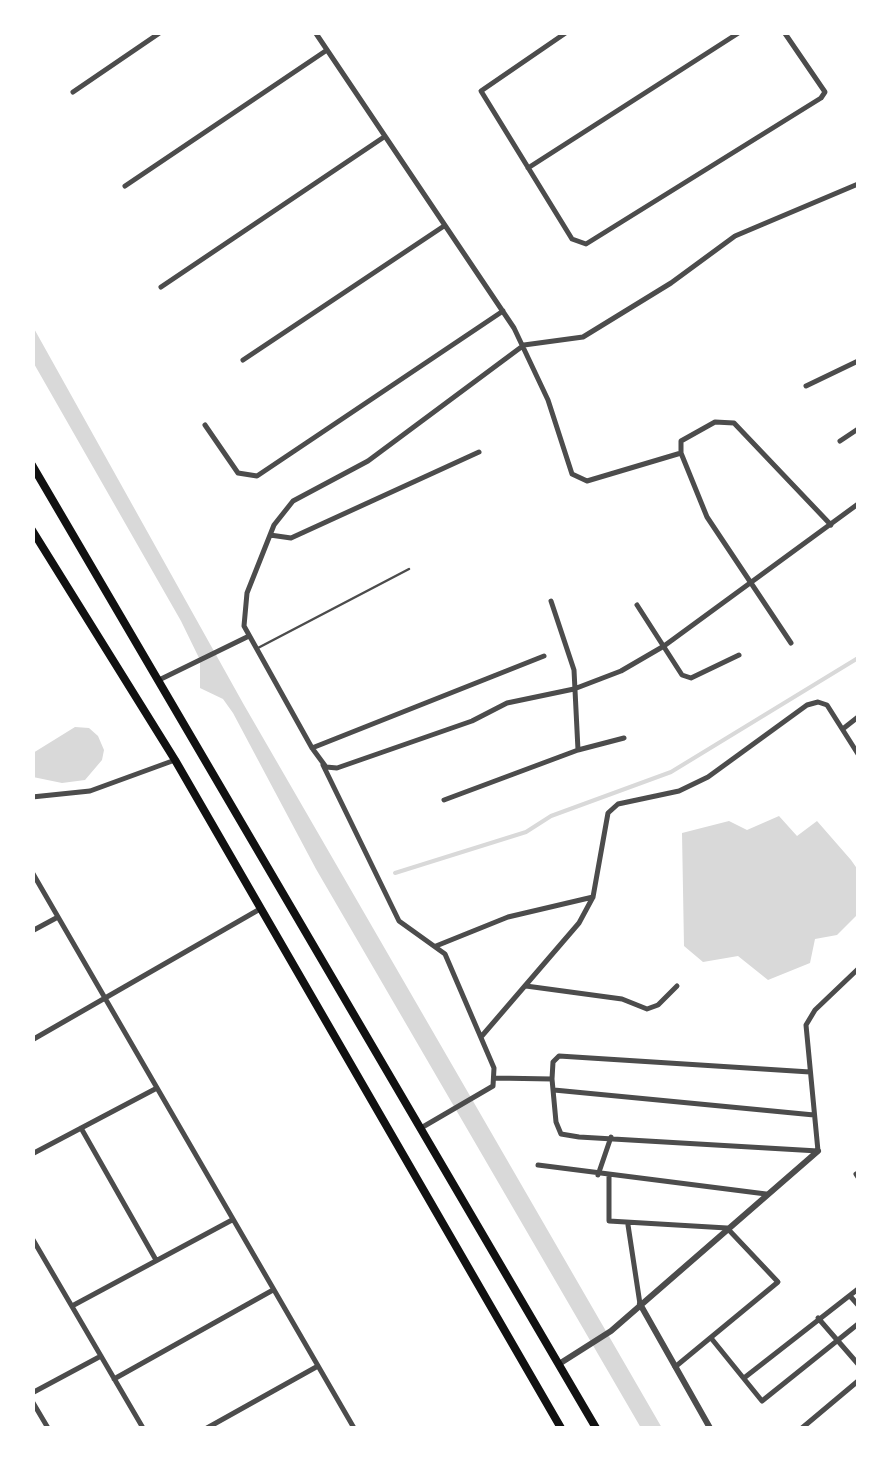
<!DOCTYPE html>
<html>
<head>
<meta charset="utf-8">
<style>
  body { margin:0 }
  #map { position:relative; width:891px; height:1461px; overflow:hidden; background:#fff; font-family:Cabin,sans-serif }
  canvas { display:block }
  .frame { position:absolute; inset:0; border:35px solid #fff; pointer-events:none }
</style>
</head>
<body>
<div id="map">
<canvas width="891" height="1461"></canvas>
<div class="frame"></div>
</div>
<script>
const c = document.querySelector('canvas').getContext('2d');
c.lineJoin = 'round';
function paint(path, color) { c.fillStyle = color; c.fill(path, 'evenodd'); }
const poly = rows => new Path2D(rows.map(r => 'M' + r).join(''));
function trace(path, color, width, dash) { c.strokeStyle = color; c.lineWidth = width; c.lineCap = dash ? 'butt' : 'round'; c.setLineDash(dash || []); c.stroke(path); }
paint(poly([
  [32,325,244,705,662,1428,641,1428,316,869,233,713,223,699,200,688,200,660,181,621,33,362],
  [75,727,89,728,98,736,104,750,102,760,85,780,62,783,33,777,33,753],
  [779,816,797,836,817,821,851,860,858,870,858,914,837,935,815,939,810,963,768,980,738,956,703,962,684,946,682,833,729,821,747,830]
]), '#d9d9d9');
trace(poly([
  [395,873,526,832,551,816,671,772,858,658]
]), '#d9d9d9', 4);
trace(poly([
  [256,649,409,569]
]), '#4c4c4c', 2.5);
trace(poly([
  [315,32,514,328,548,400,572,474,587,481,681,453],
  [567,32,481,91,572,239,586,244,821,98,825,92,784,32],
  [73,92,161,32],
  [528,168,740,32],
  [858,184,735,236,671,283,583,337,524,345,368,461,293,501,274,525,247,593,244,626,312,748,326,767,337,768,472,721,507,703,574,689,621,671,664,646,858,504],
  [125,186,327,50],
  [161,287,384,137],
  [243,360,444,226],
  [806,386,858,361],
  [205,425,238,473,257,476,503,311],
  [840,441,858,429],
  [270,535,291,538,479,452],
  [637,605,682,675,691,678,739,655],
  [791,643,707,517,681,453,681,441,715,422,734,423,831,525],
  [161,679,247,637],
  [844,728,858,717],
  [312,748,544,656],
  [578,750,624,738],
  [323,765,399,921,445,954,494,1068,493,1086,421,1128],
  [32,797,90,791,175,760],
  [444,800,578,750,574,670,551,601],
  [32,872,354,1428],
  [32,931,58,917],
  [436,946,508,917,593,897],
  [526,986,622,999,647,1009,658,1005,677,986],
  [481,1037,579,923,593,897,608,813,618,804,679,791,708,777,807,705,818,702,827,705,858,754],
  [32,1040,260,909],
  [810,1072,559,1056,553,1062,552,1079,556,1122,561,1134,579,1137,818,1151,806,1025,815,1010,858,969],
  [495,1078,552,1079],
  [554,1090,814,1115],
  [81,1128,156,1260],
  [32,1154,157,1088],
  [538,1165,766,1194],
  [856,1174,858,1177],
  [598,1175,611,1137],
  [609,1176,609,1221,727,1228,778,1282,675,1367],
  [628,1225,640,1304],
  [32,1238,143,1428],
  [850,1296,858,1305],
  [72,1306,232,1220],
  [818,1318,858,1364],
  [711,1338,762,1401,858,1324],
  [744,1378,858,1289],
  [114,1379,273,1290],
  [32,1393,101,1356],
  [32,1401,48,1428],
  [207,1428,318,1366],
  [802,1428,858,1381]
]), '#4c4c4c', 5);
trace(poly([
  [640,1304,710,1428],
  [559,1364,611,1331,818,1151]
]), '#4c4c4c', 6);
trace(poly([
  [32,465,596,1428],
  [32,530,175,760,561,1428]
]), '#111', 8);
</script>
</body>
</html>
